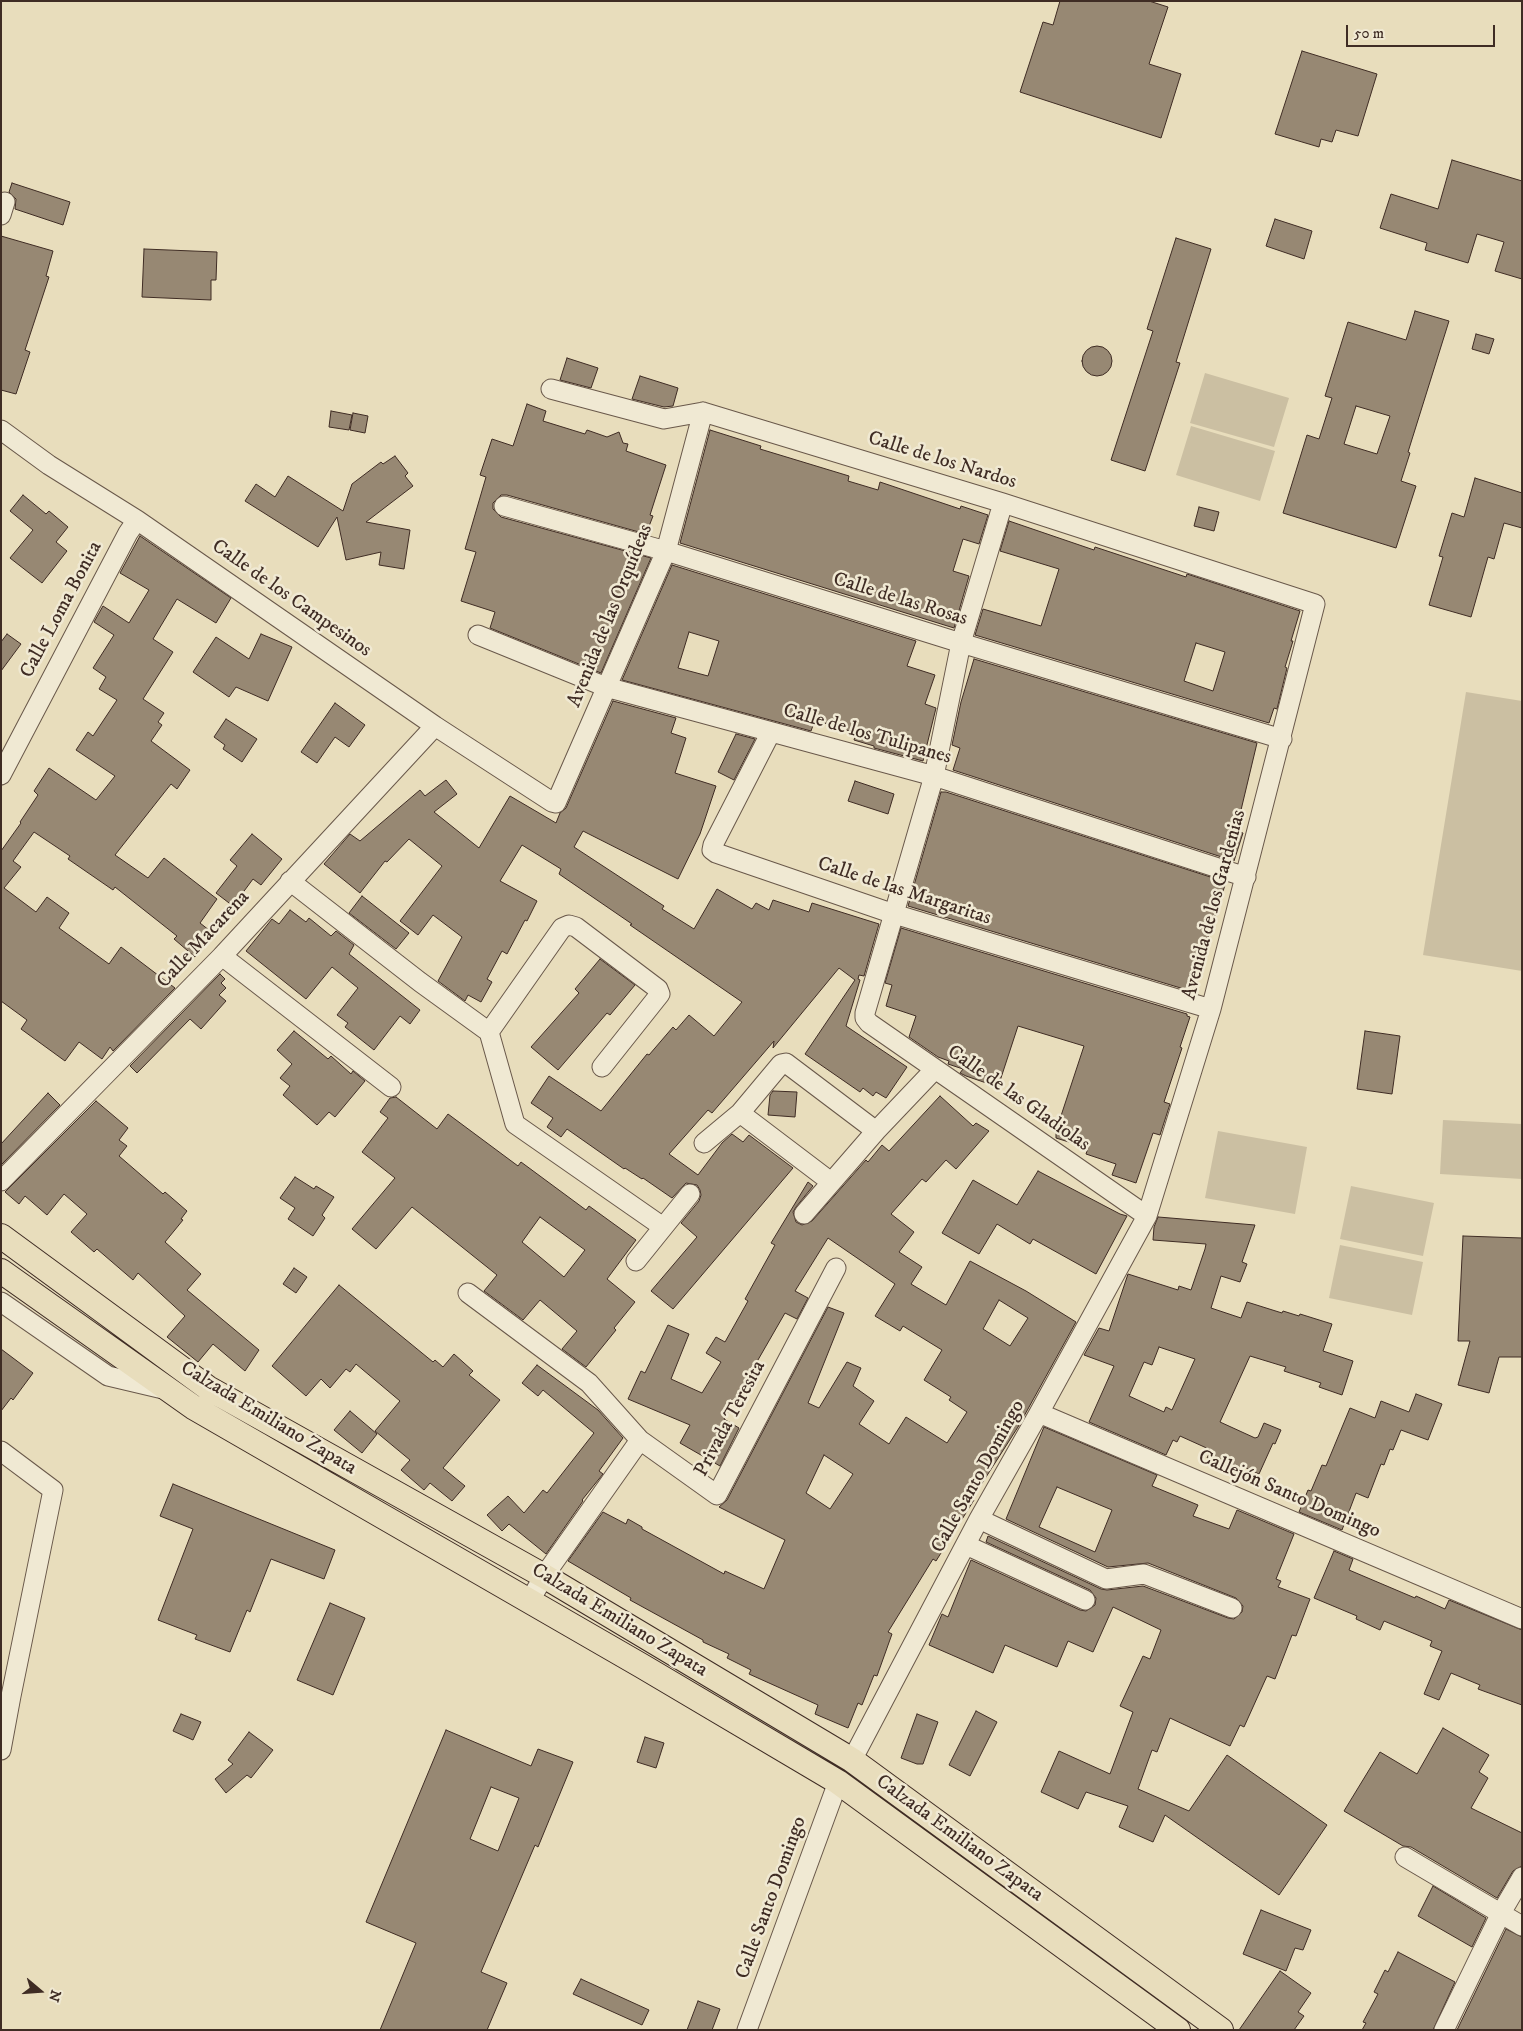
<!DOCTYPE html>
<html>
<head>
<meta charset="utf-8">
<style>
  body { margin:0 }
  #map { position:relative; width:1523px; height:2031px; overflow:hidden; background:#e8ddbc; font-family:"IM FELL DW Pica",serif }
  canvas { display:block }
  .frame { position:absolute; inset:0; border:2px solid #3f2c24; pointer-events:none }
  .north { position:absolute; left:15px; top:1966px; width:50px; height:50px; -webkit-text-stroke:4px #f0e9d3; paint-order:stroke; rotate:108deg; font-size:14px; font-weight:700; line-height:20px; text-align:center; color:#3f2c24 }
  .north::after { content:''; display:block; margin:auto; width:18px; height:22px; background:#3f2c24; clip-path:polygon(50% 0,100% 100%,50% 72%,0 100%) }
  .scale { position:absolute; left:1346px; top:25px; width:149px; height:22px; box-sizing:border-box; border:2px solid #3f2c24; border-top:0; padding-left:6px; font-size:15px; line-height:18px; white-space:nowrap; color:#3f2c24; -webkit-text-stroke:4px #f0e9d3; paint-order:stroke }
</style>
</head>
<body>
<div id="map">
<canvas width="1523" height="2031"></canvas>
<div class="frame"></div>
<div class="north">N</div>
<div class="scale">50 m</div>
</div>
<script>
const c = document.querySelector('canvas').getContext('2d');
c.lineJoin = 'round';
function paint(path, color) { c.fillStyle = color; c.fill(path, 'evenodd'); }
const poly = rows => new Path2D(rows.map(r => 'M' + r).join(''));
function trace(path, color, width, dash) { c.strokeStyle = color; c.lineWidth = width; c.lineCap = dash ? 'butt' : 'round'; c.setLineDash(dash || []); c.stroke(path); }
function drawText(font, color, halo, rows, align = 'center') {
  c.font = font + ' "IM FELL DW Pica",serif'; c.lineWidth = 5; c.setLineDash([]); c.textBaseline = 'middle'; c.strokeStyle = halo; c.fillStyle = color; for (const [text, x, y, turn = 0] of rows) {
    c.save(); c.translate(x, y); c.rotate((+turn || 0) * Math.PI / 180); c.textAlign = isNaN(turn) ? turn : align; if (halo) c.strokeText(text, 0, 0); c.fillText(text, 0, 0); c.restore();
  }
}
paint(poly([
  [1205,373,1289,398,1274,447,1190,423],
  [1191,426,1275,451,1260,501,1176,475],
  [1466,692,1522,701,1522,971,1423,955],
  [1443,1120,1522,1124,1522,1179,1440,1174],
  [1218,1131,1307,1147,1295,1214,1205,1198],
  [1351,1186,1434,1203,1423,1256,1340,1239],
  [1340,1245,1423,1262,1412,1315,1329,1298]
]), '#cbbfa2');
const building = poly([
  [1060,1,1149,1,1168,7,1149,64,1181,74,1161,138,1020,92,1043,22,1053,25,1060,1],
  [1302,51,1377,74,1358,136,1336,130,1332,142,1321,139,1319,147,1275,134,1302,51],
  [1452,160,1522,181,1522,279,1495,271,1504,242,1477,234,1468,263,1425,250,1427,243,1380,228,1391,194,1438,209,1452,160],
  [12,183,70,202,63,225,15,209,16,199,9,192,12,183],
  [1275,219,1312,231,1304,259,1266,246,1275,219],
  [1,236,53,251,46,276,49,277,25,350,30,352,16,394,1,390,1,236],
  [1176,238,1211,249,1176,362,1180,363,1145,471,1111,460,1153,331,1147,329,1176,238],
  [144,249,217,252,216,280,211,280,211,300,142,297,144,249],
  [1415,311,1449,321,1408,452,1410,453,1401,481,1416,486,1396,548,1283,513,1307,435,1319,439,1332,398,1325,396,1348,322,1406,340,1415,311],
  [1356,406,1390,416,1377,454,1344,444,1356,406],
  [1476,334,1494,339,1489,354,1472,349,1476,334],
  '1082 361a15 15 0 1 1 30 0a15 15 0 1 1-30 0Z',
  [567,358,598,368,591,388,560,380,567,358],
  [640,376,678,388,673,406,664,407,632,399,640,376],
  [527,404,546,411,543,421,585,434,587,430,607,437,619,432,623,443,628,444,626,451,666,465,650,515,653,516,646,534,507,495,501,495,493,503,493,509,501,517,651,558,601,673,490,628,495,612,461,601,476,552,465,549,486,477,480,475,492,439,513,446,527,404],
  [331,411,352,415,349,430,329,427,331,411],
  [353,413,368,416,365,433,350,430,353,413],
  [710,430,761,446,760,449,849,476,848,481,878,490,880,482,960,509,961,506,988,515,979,544,963,539,953,571,969,576,954,628,680,543,710,430],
  [395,456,408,473,405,476,413,486,366,522,410,530,404,569,379,565,381,552,346,560,337,517,318,547,245,501,256,484,275,497,288,476,343,511,352,484,381,462,383,464,395,456],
  [1475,478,1522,493,1522,528,1504,523,1494,559,1488,557,1471,617,1429,605,1443,557,1439,556,1452,513,1464,517,1475,478],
  [23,495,46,514,49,511,68,527,56,542,67,551,42,583,10,558,33,530,10,511,23,495],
  [1199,507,1219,512,1214,531,1194,526,1199,507],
  [1009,521,1094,550,1095,547,1186,577,1187,574,1300,611,1291,641,1293,641,1285,667,1287,668,1277,709,1274,708,1269,723,975,635,983,609,1041,626,1059,569,1000,551,1009,521],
  [1196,643,1225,652,1213,691,1184,681,1196,643],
  [140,536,231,598,216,623,177,599,153,639,173,652,143,699,164,713,158,722,162,725,151,741,190,770,177,789,171,784,115,855,148,878,164,858,217,899,200,923,214,934,195,957,174,939,177,936,115,887,113,890,68,859,70,856,34,832,13,861,21,867,4,888,36,912,47,897,69,913,59,928,109,964,121,947,175,988,113,1051,110,1047,102,1059,79,1042,65,1061,21,1029,27,1020,1,1001,1,851,21,823,20,822,38,795,34,791,49,768,96,800,115,776,76,750,88,732,93,736,117,700,99,689,106,677,93,668,114,635,94,622,103,606,129,623,149,590,120,573,140,536],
  [672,565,916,641,907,666,935,675,925,704,936,708,923,761,874,748,874,746,854,740,856,733,815,720,811,731,622,680,672,565],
  [689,632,719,641,708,676,678,668,689,632],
  [7,634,21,644,1,671,1,642,7,634],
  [261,634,292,647,268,701,236,687,229,697,193,672,216,637,249,659,261,634],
  [974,659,1257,743,1236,831,1243,833,1234,861,953,770,960,748,952,745,961,702,974,659],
  [613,701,676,718,671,733,686,738,675,773,716,786,700,834,678,879,583,831,574,847,664,906,662,909,694,929,717,889,752,909,756,903,769,910,773,900,809,912,812,903,879,924,864,976,859,975,858,979,860,980,846,1026,907,1067,886,1098,876,1092,873,1096,863,1088,860,1092,805,1054,855,980,839,968,773,1048,774,1041,712,1113,708,1110,669,1154,698,1175,722,1143,732,1134,743,1142,749,1135,793,1168,673,1309,651,1291,697,1237,681,1223,699,1201,701,1195,700,1190,697,1185,686,1183,672,1198,643,1178,642,1179,625,1168,624,1169,567,1129,561,1137,547,1127,553,1118,531,1103,549,1076,601,1111,647,1054,649,1055,673,1027,676,1030,689,1015,714,1036,742,1002,630,925,632,924,559,874,561,869,522,845,500,881,537,901,527,921,525,920,507,954,502,951,487,979,492,982,481,1002,468,995,465,1001,438,981,462,937,433,915,418,935,400,921,442,866,409,839,387,862,385,861,360,893,324,864,350,834,360,841,420,790,425,796,446,780,457,794,434,812,479,848,510,796,556,823,560,813,566,808,613,701],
  [335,703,365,725,349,747,335,737,317,763,301,752,335,703],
  [226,719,257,739,242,762,223,749,225,745,214,737,226,719],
  [736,734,755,739,734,780,718,772,736,734],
  [855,781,894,794,888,814,848,801,855,781],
  [941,792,946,792,1226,882,1198,969,1201,970,1194,992,908,906,941,792],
  [252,834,282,859,261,885,253,879,233,906,216,893,237,866,230,860,252,834],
  [362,896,409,933,396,949,349,913,362,896],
  [290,910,306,922,309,918,331,936,336,931,354,945,349,954,420,1010,410,1024,400,1016,374,1050,345,1027,348,1023,337,1015,358,988,332,967,306,999,246,951,272,919,279,924,290,910],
  [901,928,1187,1014,1187,1016,1190,1017,1180,1047,1182,1048,1164,1102,1170,1104,1160,1135,1153,1133,1136,1183,1112,1175,1116,1164,1086,1154,1088,1148,1056,1138,1056,1131,1084,1046,1018,1026,998,1087,966,1076,960,1073,963,1069,948,1064,949,1061,938,1057,909,1037,916,1016,886,1006,892,985,885,983,901,928],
  [600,959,635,985,610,1015,607,1013,558,1070,531,1047,579,993,575,989,600,959],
  [220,974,225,979,221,983,226,988,219,995,226,1001,201,1029,190,1019,137,1073,130,1066,220,974],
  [294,1031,328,1059,331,1056,351,1074,353,1071,365,1081,335,1117,329,1112,317,1125,283,1095,290,1086,280,1078,292,1064,277,1050,294,1031],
  [1365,1031,1400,1036,1392,1094,1357,1089,1365,1031],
  [773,1091,797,1092,795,1117,768,1115,770,1095,773,1091],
  [48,1093,60,1105,1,1165,1,1144,48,1093],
  [940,1096,973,1126,976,1123,989,1131,956,1169,946,1160,926,1182,922,1179,891,1214,914,1232,899,1252,922,1267,911,1284,946,1305,970,1261,1026,1291,1076,1322,1018,1427,972,1499,974,1500,936,1561,933,1559,888,1632,892,1634,877,1676,874,1675,862,1705,858,1703,848,1728,815,1714,818,1705,749,1674,751,1670,727,1658,729,1654,703,1642,703,1640,630,1600,631,1598,568,1561,603,1512,626,1524,628,1519,642,1527,642,1529,724,1574,725,1571,764,1589,785,1540,719,1507,727,1500,828,1307,844,1313,808,1403,819,1408,847,1362,861,1368,853,1386,874,1401,859,1424,889,1444,906,1417,947,1443,967,1412,949,1400,951,1397,924,1380,942,1350,903,1326,900,1331,875,1316,895,1284,828,1238,795,1291,808,1298,797,1319,785,1313,724,1419,739,1428,720,1466,680,1443,690,1425,628,1399,641,1371,645,1373,668,1325,689,1334,671,1379,702,1393,721,1362,706,1353,716,1337,725,1342,748,1301,745,1299,775,1245,771,1243,808,1182,813,1186,796,1207,793,1212,796,1222,802,1225,812,1221,866,1160,868,1162,882,1145,889,1151,940,1096],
  [999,1300,1028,1318,1010,1346,983,1329,999,1300],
  [824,1455,853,1474,830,1509,806,1493,824,1455],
  [396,1097,437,1129,448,1114,518,1166,521,1162,586,1210,589,1206,636,1240,607,1279,635,1302,614,1328,616,1330,586,1367,562,1349,577,1331,540,1300,523,1320,484,1291,497,1275,412,1207,376,1249,352,1229,395,1178,362,1152,388,1118,380,1112,390,1098,396,1097],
  [540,1217,585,1250,564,1277,522,1242,540,1217],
  [96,1101,128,1128,119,1140,127,1146,119,1156,163,1194,165,1192,187,1211,181,1219,183,1220,165,1242,201,1274,187,1290,259,1350,245,1371,213,1344,198,1362,167,1337,185,1316,138,1273,133,1280,97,1249,94,1252,71,1232,87,1214,64,1194,47,1215,25,1196,19,1204,5,1192,96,1101],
  [1038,1171,1120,1214,1127,1216,1096,1274,1033,1239,1030,1244,997,1224,979,1254,942,1233,973,1180,1017,1205,1038,1171],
  [295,1177,314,1189,316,1186,334,1197,322,1215,325,1218,313,1236,288,1219,295,1208,280,1198,295,1177],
  [1158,1217,1255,1225,1242,1262,1247,1264,1240,1282,1221,1276,1211,1308,1241,1318,1247,1302,1282,1313,1283,1311,1299,1316,1300,1314,1332,1324,1323,1351,1353,1361,1342,1395,1319,1387,1321,1383,1284,1371,1286,1367,1250,1356,1220,1422,1255,1438,1258,1437,1264,1423,1281,1430,1275,1444,1273,1443,1259,1474,1242,1466,1239,1472,1207,1458,1211,1450,1180,1436,1177,1442,1173,1440,1166,1455,1089,1422,1114,1366,1084,1355,1099,1328,1109,1331,1128,1274,1178,1290,1179,1286,1191,1290,1205,1249,1206,1244,1153,1240,1154,1227,1158,1217],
  [1159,1347,1195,1359,1172,1410,1166,1407,1164,1412,1129,1396,1144,1362,1152,1365,1159,1347],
  [1463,1236,1522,1238,1522,1357,1499,1357,1489,1393,1458,1385,1470,1341,1458,1341,1463,1236],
  [294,1268,307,1277,296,1293,283,1284,294,1268],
  [339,1285,433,1362,435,1360,443,1367,454,1354,473,1371,469,1375,500,1400,443,1468,465,1486,452,1501,430,1483,424,1490,401,1470,410,1460,375,1431,400,1401,356,1364,350,1372,346,1369,330,1388,321,1379,306,1396,272,1366,339,1285],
  [1,1349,33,1373,13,1400,11,1398,1,1411,1,1349],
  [537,1365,598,1410,623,1438,599,1471,603,1474,582,1500,583,1501,546,1554,509,1524,502,1531,487,1515,508,1496,524,1513,543,1490,547,1493,594,1433,543,1390,538,1396,522,1383,537,1365],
  [1416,1394,1442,1404,1428,1440,1401,1430,1393,1450,1390,1449,1384,1465,1381,1464,1368,1498,1356,1493,1342,1530,1299,1512,1308,1490,1311,1491,1322,1465,1326,1466,1350,1408,1375,1418,1381,1401,1409,1412,1416,1394],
  [350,1411,377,1434,362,1453,334,1430,350,1411],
  [1044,1427,1157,1475,1152,1486,1198,1505,1193,1516,1229,1529,1237,1510,1294,1534,1276,1579,1281,1581,1278,1587,1310,1599,1296,1636,1292,1635,1275,1679,1267,1676,1244,1727,1240,1725,1230,1746,1170,1718,1157,1752,1152,1750,1138,1789,1189,1811,1227,1755,1327,1825,1279,1895,1165,1815,1153,1842,1119,1827,1128,1806,1086,1792,1078,1809,1041,1792,1059,1751,1110,1774,1133,1712,1120,1706,1143,1656,1150,1659,1161,1630,1113,1607,1093,1652,1068,1641,1057,1667,1005,1645,993,1673,929,1645,942,1614,948,1617,971,1560,1080,1610,1086,1611,1095,1605,1096,1598,1090,1590,986,1542,988,1536,1101,1589,1107,1590,1143,1586,1228,1618,1234,1619,1242,1612,1243,1606,1236,1598,1148,1563,1108,1567,1006,1519,1044,1427],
  [1057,1487,1112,1510,1095,1552,1039,1527,1057,1487],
  [173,1484,335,1550,324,1579,271,1559,250,1612,247,1610,230,1652,195,1639,197,1635,158,1620,193,1529,160,1516,173,1484],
  [1334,1551,1353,1559,1349,1570,1415,1598,1416,1596,1445,1609,1449,1600,1522,1630,1522,1705,1478,1689,1480,1685,1451,1673,1439,1700,1424,1694,1442,1651,1430,1646,1432,1641,1384,1621,1380,1630,1356,1619,1357,1616,1314,1598,1334,1551],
  [330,1603,365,1618,333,1695,297,1680,330,1603],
  [976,1711,997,1722,970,1776,949,1765,976,1711],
  [181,1714,201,1722,193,1740,173,1731,181,1714],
  [917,1714,938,1722,923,1764,917,1764,901,1758,917,1714],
  [1443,1728,1489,1755,1479,1772,1488,1778,1471,1808,1522,1833,1522,1866,1513,1871,1497,1898,1411,1847,1403,1846,1344,1811,1380,1752,1417,1774,1443,1728],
  [446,1730,531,1766,538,1749,573,1762,538,1847,535,1845,481,1972,507,1983,487,2030,380,2030,416,1943,366,1922,446,1730],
  [491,1787,519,1798,498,1851,470,1839,491,1787],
  [249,1732,273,1750,251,1778,247,1775,226,1793,215,1779,233,1764,228,1760,249,1732],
  [645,1737,664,1743,656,1768,637,1762,645,1737],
  [1433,1886,1486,1918,1472,1947,1418,1916,1433,1886],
  [1261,1910,1311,1930,1303,1950,1295,1948,1286,1971,1243,1954,1261,1910],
  [1506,1929,1522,1937,1522,2030,1457,2030,1506,1929],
  [1398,1952,1455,1982,1433,2030,1362,2030,1366,2023,1363,2022,1378,1994,1374,1992,1385,1970,1388,1972,1398,1952],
  [1280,1971,1311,1993,1298,2012,1304,2016,1294,2030,1239,2030,1280,1971],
  [581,1979,649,2010,642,2025,573,1994,581,1979],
  [698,2001,720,2009,712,2030,687,2030,698,2001]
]);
paint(building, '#978873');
trace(building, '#3f2c24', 1);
const minor = poly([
  [1,215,5,202],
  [551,389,664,419,703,412,1003,503,1315,604,1211,1009,1147,1216,1039,1413,979,1519,852,1760],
  [1,430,49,465,137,520,435,726,552,802,556,803,666,551,703,412],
  [1003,503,961,643,934,776,865,1013,865,1018,869,1023,1147,1216],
  [504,506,666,551,961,643,1282,739],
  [478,635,606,687,934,776,1246,877],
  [771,732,713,845,712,850,716,853,894,914,1211,1009],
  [1,775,128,533,137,520],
  [290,881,420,982,489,1032,515,1124,663,1227],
  [222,956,391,1087],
  [489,1032,562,928,569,925,576,927,658,989,660,994,602,1067],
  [740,1113,831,1182],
  [704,1143,740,1113,781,1064,786,1063,876,1131],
  [1,1181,222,956,435,726],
  [804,1214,876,1131,935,1069],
  [636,1261,690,1194],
  [468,1293,589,1383,640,1440,717,1495,836,1268],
  [1,1302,108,1376,163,1389],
  [1039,1413,1522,1619],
  [1,1451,53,1490,11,1696,1,1750],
  [979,1519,1106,1579,1144,1574,1232,1608],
  [966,1545,1085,1600],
  [529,1602,544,1576,640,1440],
  [1405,1857,1522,1926],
  [747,2030,838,1782],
  [1444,2030,1501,1913,1522,1877]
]);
const major = poly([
  [1,1236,208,1388,544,1576,852,1760,1221,2030],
  [1,1271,193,1407,642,1666,838,1782,1178,2030]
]);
trace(minor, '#69584a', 21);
trace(major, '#3f2c24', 26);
trace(minor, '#f0e9d3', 19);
trace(major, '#e8ddbc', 24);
drawText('20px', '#3f2c24', '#f0e9d3', [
  ["Calle de los Nardos",942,461,17],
  ["Calle de los Campesinos",291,599,35],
  ["Calle de las Rosas",900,600,17],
  ["Calle Loma Bonita",62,610,-62],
  ["Avenida de las Orquídeas",611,616,-68],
  ["Calle de los Tulipanes",867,735,16],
  ["Calle de las Margaritas",904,892,18],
  ["Avenida de los Gardenias",1215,905,-75],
  ["Calle Macarena",204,940,-47],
  ["Calle de las Gladiolas",1018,1099,35],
  ["Calzada Emiliano Zapata",268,1419,31],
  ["Privada Teresita",731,1419,-62],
  ["Calle Santo Domingo",979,1477,-61],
  ["Callejón Santo Domingo",1289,1495,23],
  ["Calzada Emiliano Zapata",619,1621,31],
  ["Calzada Emiliano Zapata",959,1839,36],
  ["Calle Santo Domingo",772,1898,-70]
]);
</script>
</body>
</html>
